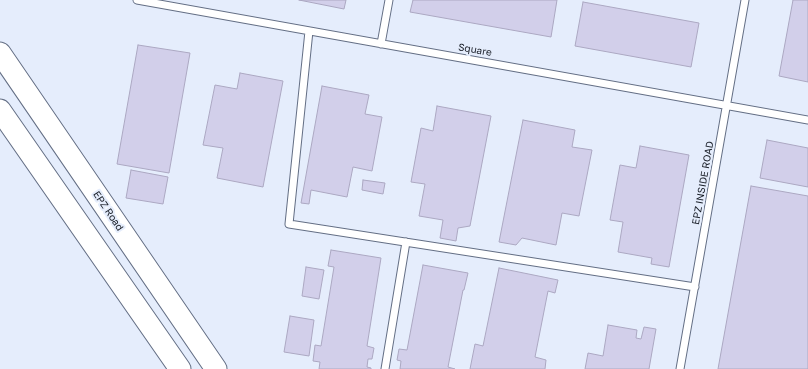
<!DOCTYPE html>
<html>
<head>
<meta charset="utf-8">
<style>
  body { margin:0 }
  canvas { display:block; background:#e5edfc }
</style>
</head>
<body>
<canvas width="808" height="369"></canvas>
<script>
const c = document.querySelector('canvas').getContext('2d');
c.lineJoin = 'round';
function paint(path, color) { c.fillStyle = color; c.fill(path, 'evenodd'); }
const poly = rows => new Path2D(rows.map(r => 'M' + r).join(''));
function trace(path, color, width, dash) { c.strokeStyle = color; c.lineWidth = width; c.lineCap = dash ? 'butt' : 'round'; c.setLineDash(dash || []); c.stroke(path); }
function drawText(font, color, halo, rows, align = 'center') {
  c.font = font + ' "Golos Text",sans-serif'; c.lineWidth = 4; c.setLineDash([]); c.textBaseline = 'middle'; c.strokeStyle = halo; c.fillStyle = color; for (const [text, x, y, turn = 0] of rows) {
    c.save(); c.translate(x, y); c.rotate((+turn || 0) * Math.PI / 180); c.textAlign = isNaN(turn) ? turn : align; if (halo) c.strokeText(text, 0, 0); c.fillText(text, 0, 0); c.restore();
  }
}
const building = poly([
  [299,0,346,0,344,9,299,0],
  [413,0,557,0,551,37,410,12,413,0],
  [793,0,808,0,808,82,779,76,793,0],
  [583,2,699,23,691,67,575,46,583,2],
  [138,45,190,53,169,173,117,164,138,45],
  [240,73,283,81,263,187,217,178,223,148,203,145,215,85,237,89,240,73],
  [322,86,369,95,365,114,382,117,372,171,353,167,347,197,311,190,309,204,301,203,322,86],
  [437,106,491,116,470,226,458,228,456,241,440,238,443,220,419,216,425,184,411,182,421,128,433,131,437,106],
  [523,120,575,130,572,147,592,150,579,216,562,213,556,245,522,238,516,245,499,242,523,120],
  [767,140,808,148,808,187,760,178,767,140],
  [640,146,689,155,669,267,651,264,652,258,618,252,623,222,610,220,620,165,636,168,640,146],
  [131,170,168,177,163,204,126,198,131,170],
  [363,180,385,183,383,194,362,190,363,180],
  [751,186,808,196,808,369,718,369,751,186],
  [331,250,381,258,367,346,374,348,372,359,368,359,367,367,371,368,371,369,319,369,320,362,313,361,315,345,321,346,334,267,328,266,331,250],
  [423,265,468,273,464,290,463,290,448,367,455,369,400,369,401,361,397,360,399,349,407,350,423,265],
  [306,267,324,270,319,299,302,296,306,267],
  [499,268,558,280,555,293,548,291,535,357,546,360,545,369,470,369,475,344,483,346,499,268],
  [290,316,314,320,309,356,284,352,290,316],
  [608,325,637,330,636,338,641,339,644,327,656,329,649,369,585,369,588,353,603,356,608,325]
]);
paint(building, '#d2cfea');
trace(building, '#aca8c2', 1);
const service = poly([
  [137,0,808,120],
  [309,31,289,224,695,287],
  [381,44,389,0],
  [385,369,406,242],
  [680,369,745,0]
]);
const secondary = poly([
  [0,53,216,369],
  [0,110,180,369]
]);
trace(service, '#646f85', 9);
trace(secondary, '#646f85', 23);
trace(service, '#fff', 7);
trace(secondary, '#fff', 21);
drawText('10px', '#171c25', '#e5edfc', [
  ["Square",475,50,10],
  ["EPZ INSIDE ROAD",703,183,-80],
  ["EPZ Road",108,211,56]
]);
</script>
</body>
</html>
